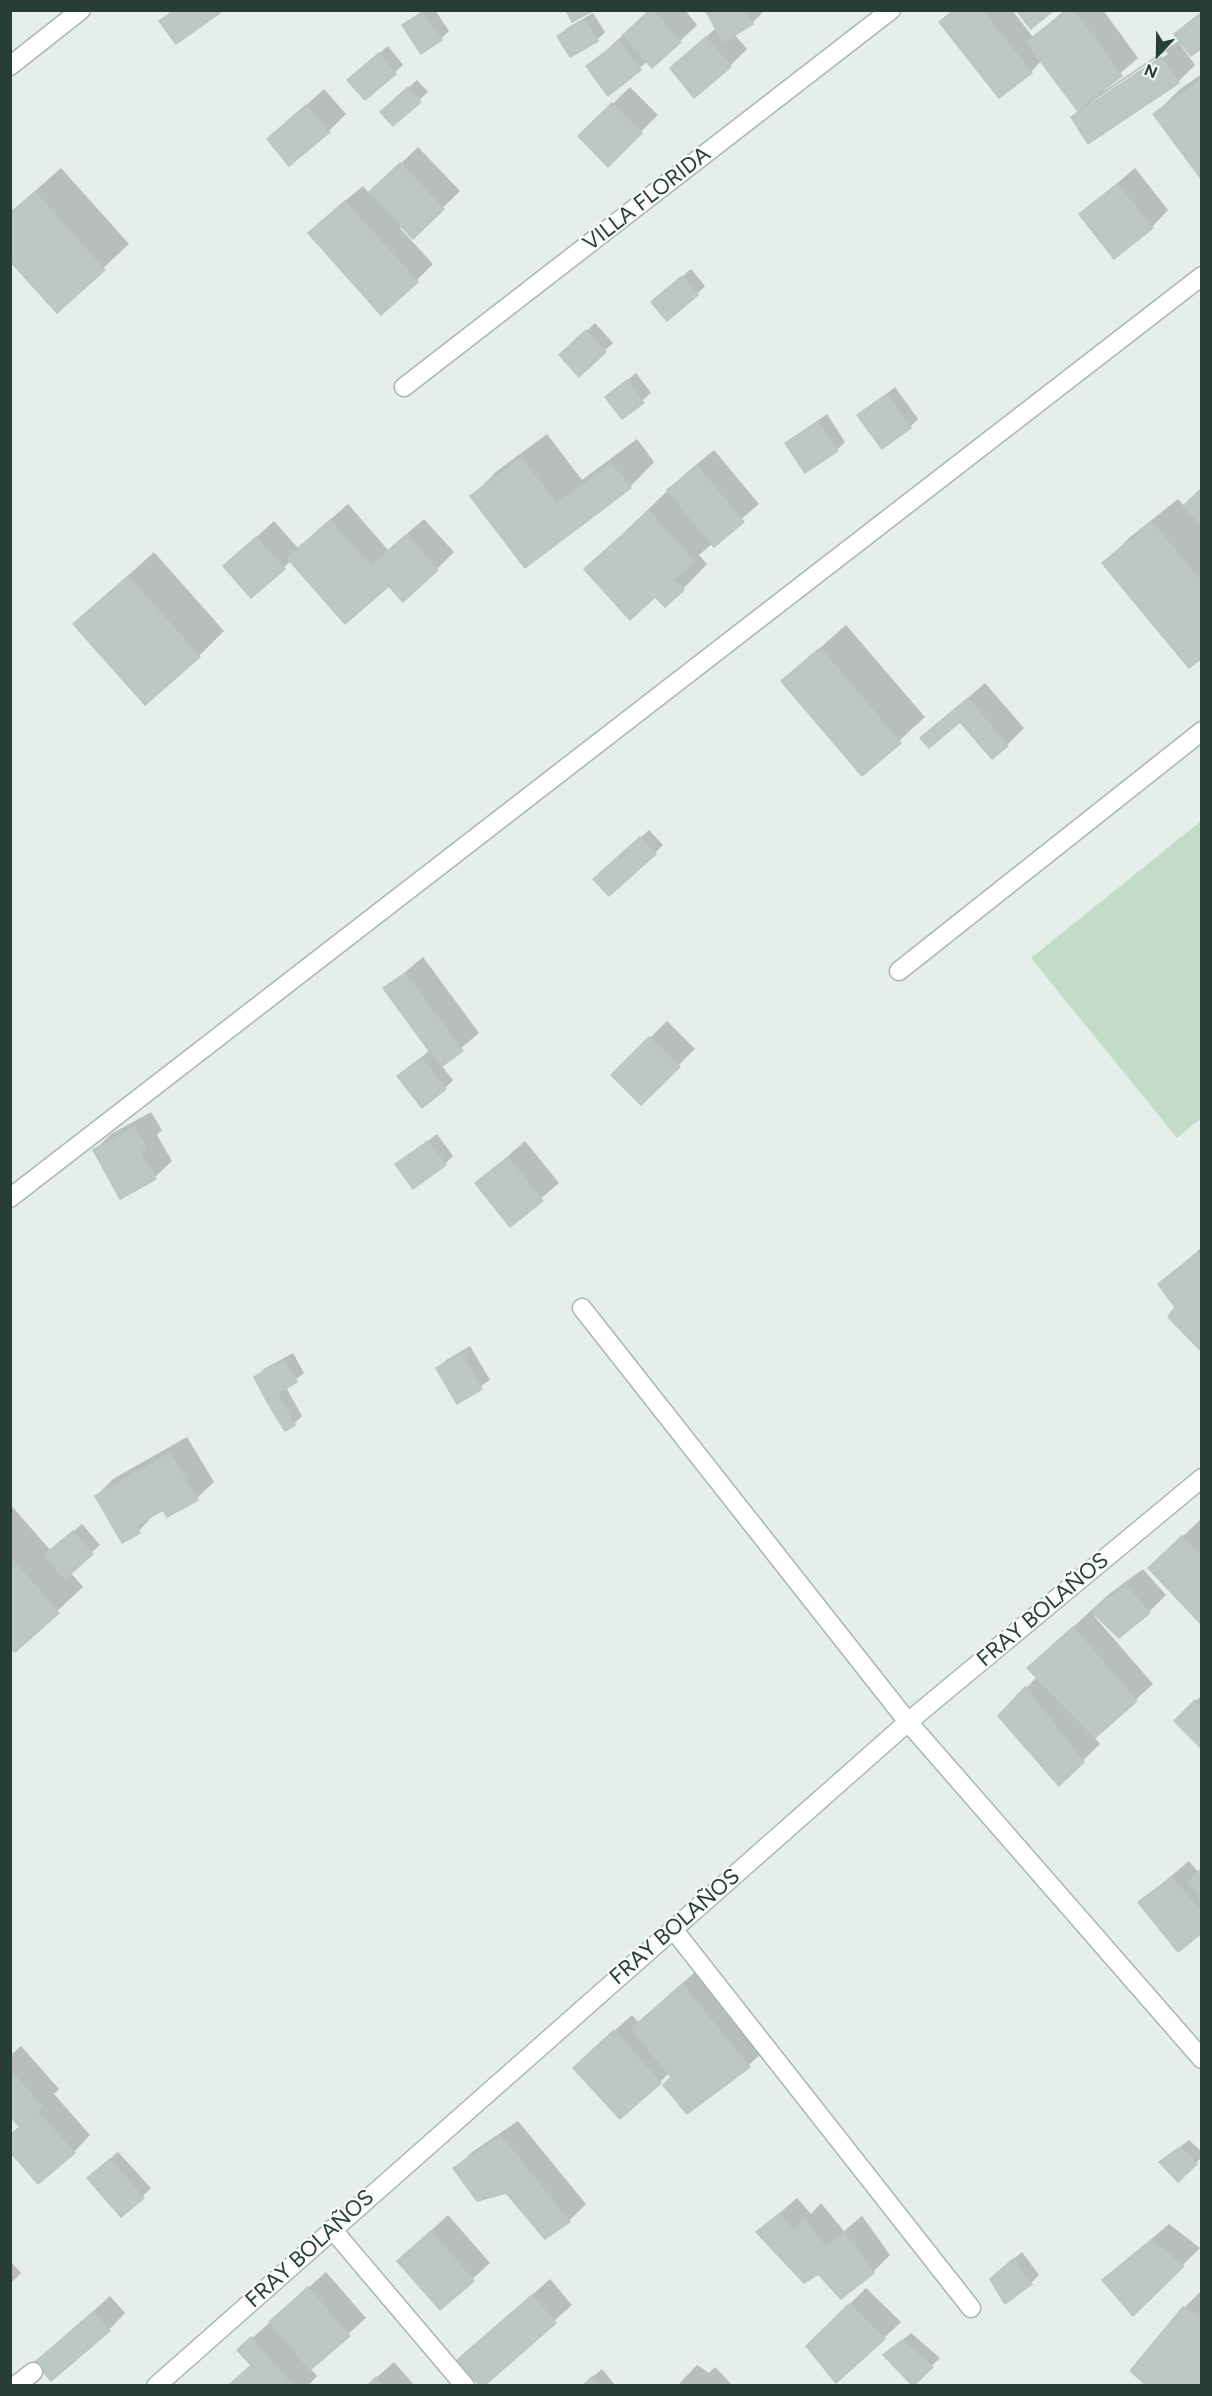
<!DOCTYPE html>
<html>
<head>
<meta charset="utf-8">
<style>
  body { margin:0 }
  #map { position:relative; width:1212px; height:2396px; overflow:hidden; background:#e6eeea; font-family:Figtree,sans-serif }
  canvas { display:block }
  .frame { position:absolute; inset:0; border:12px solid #273e37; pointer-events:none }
  .north { position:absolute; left:1128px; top:24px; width:60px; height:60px; -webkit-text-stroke:4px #f7faf8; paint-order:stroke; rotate:202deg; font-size:16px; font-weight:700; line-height:24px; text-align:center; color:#273e37 }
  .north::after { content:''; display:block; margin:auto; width:21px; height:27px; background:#273e37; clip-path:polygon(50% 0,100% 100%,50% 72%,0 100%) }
</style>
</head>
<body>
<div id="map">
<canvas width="1212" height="2396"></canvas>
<div class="frame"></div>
<div class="north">N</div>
</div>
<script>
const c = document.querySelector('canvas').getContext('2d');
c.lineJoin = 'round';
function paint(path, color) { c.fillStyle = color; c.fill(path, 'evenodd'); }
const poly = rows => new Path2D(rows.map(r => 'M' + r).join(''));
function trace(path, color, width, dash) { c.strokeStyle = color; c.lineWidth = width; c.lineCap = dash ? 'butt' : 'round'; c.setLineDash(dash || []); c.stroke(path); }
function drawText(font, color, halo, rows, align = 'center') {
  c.font = font + ' Figtree,sans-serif'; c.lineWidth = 4.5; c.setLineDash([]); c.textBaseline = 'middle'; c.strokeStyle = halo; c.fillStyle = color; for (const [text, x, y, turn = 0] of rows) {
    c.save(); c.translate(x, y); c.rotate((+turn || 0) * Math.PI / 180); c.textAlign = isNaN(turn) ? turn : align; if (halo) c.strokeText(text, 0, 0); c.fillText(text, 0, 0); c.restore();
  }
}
paint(poly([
  [1201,821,1201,1118,1177,1138,1031,958]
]), '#c2dcc8');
paint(poly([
  [423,10,435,10,449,31,441,39,404,26],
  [650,10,685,10,697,25,680,41,648,61,608,94,588,67],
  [707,10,765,10,752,23,734,34,747,49,730,66,672,68,717,27],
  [953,10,1012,10,1033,37,1065,10,1103,10,1138,58,1103,88,1104,91,1180,40,1176,34,1202,12,1202,47,1180,44,1195,65,1178,82,1072,117,1087,100,1042,60,1031,72,941,22],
  [1166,51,1168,54,1090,106,1090,103],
  [593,13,605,32,597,40,559,36,567,28],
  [388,46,403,65,365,98,357,72],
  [1202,74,1202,177,1155,114,1180,89],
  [417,80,428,92,393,124,390,104],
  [630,87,658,115,608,164,580,136],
  [324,89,346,114,329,131,269,139],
  [418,147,460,191,413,237,402,226,400,228,433,264,416,281,327,216,363,186,370,194],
  [61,168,129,244,57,311,10,213],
  [1135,168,1168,210,1152,227,1081,214],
  [691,269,705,286,697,294,653,302],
  [595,323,613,343,579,374,569,347],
  [636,373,651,393,622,417,607,397],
  [895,387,918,419,910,427,859,415],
  [827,414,845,442,837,450,787,443],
  [547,434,582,480,637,439,654,462,630,487,525,565,472,496,497,471],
  [714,450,759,504,699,555,707,564,683,589,665,605,656,595,586,569,686,473],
  [1178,499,1201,523,1202,656,1104,563,1129,538],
  [348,504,388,550,424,519,454,552,437,569,389,583,291,561,251,596,225,566,274,521,298,548],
  [154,552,224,631,199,656,75,624],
  [846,625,925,717,863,774,783,681],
  [985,683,1024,728,1007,745,992,757,960,720,922,738],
  [649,830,663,845,655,853,604,871],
  [423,957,479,1033,441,1065,453,1080,445,1088,399,1076,430,1050,385,989],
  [667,1021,695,1049,641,1102,613,1075],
  [151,1112,162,1130,157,1135,172,1161,155,1177,94,1151,111,1134],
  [437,1134,453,1156,445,1164,397,1165],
  [525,1141,559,1183,510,1225,477,1183],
  [1202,1247,1202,1350,1177,1307,1160,1284],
  [470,1346,490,1380,457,1402,438,1368,446,1360],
  [293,1353,304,1373,286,1387,302,1416,294,1424,256,1377,264,1369],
  [187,1437,214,1482,197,1498,155,1513,139,1531,96,1496,113,1479],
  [10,1504,51,1551,82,1524,100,1545,70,1572,83,1587,15,1650,10,1645],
  [1200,1520,1202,1522,1202,1622,1167,1551],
  [1143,1569,1166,1595,1149,1612,1119,1636,1096,1614,1094,1616,1153,1684,1094,1737,1100,1744,1059,1784,1026,1688,1037,1677,1046,1652,1109,1594],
  [1202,1695,1202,1746,1176,1721],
  [1189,1861,1199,1873,1202,1870,1202,1931,1140,1902],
  [708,1960,774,2041,749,2065,687,2112,669,2073,660,2082,592,2051,632,2015,639,2023],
  [21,2046,59,2089,54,2094,90,2135,74,2152,10,2136,21,2126,10,2114,10,2056],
  [518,2121,586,2204,569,2221,546,2237,506,2191,455,2168,472,2152],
  [1189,2140,1202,2152,1202,2157,1178,2180,1161,2162],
  [118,2152,151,2188,143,2196,97,2170],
  [797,2198,811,2214,821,2203,844,2231,862,2216,890,2255,873,2272,818,2272,758,2232],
  [448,2215,490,2263,441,2308,399,2261],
  [1169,2224,1200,2248,1133,2314,1104,2280],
  [1022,2252,1039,2275,1031,2283,1000,2271],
  [10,2261,21,2273,10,2284],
  [326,2272,366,2318,310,2368,317,2376,308,2386,230,2386,252,2364,239,2350],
  [550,2279,572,2305,482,2385,459,2360],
  [866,2288,901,2322,884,2338,808,2346],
  [1202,2290,1202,2386,1184,2308],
  [110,2296,125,2313,109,2330,37,2362],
  [911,2333,940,2358,912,2384,885,2355],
  [394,2362,415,2386,367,2386],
  [697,2365,709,2373,715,2367,733,2386,677,2386],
  [602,2369,616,2386,582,2386]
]), '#0003');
const building = poly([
  [175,10,218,10,220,13,176,44,159,21,175,10],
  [566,10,594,10,572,22,566,10],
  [650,10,653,10,681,42,652,68,623,35,650,10],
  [705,10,745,10,753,24,723,42,705,10],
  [954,10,982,10,1032,73,999,98,939,22,954,10],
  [1016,10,1054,10,1031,29,1016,10],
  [1068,10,1074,10,1122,76,1077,110,1026,42,1068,10],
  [423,12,442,40,421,54,402,25,423,12],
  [1202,12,1202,48,1191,56,1174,34,1202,12],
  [585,20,598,41,570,57,557,36,585,20],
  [706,37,731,67,694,98,670,68,706,37],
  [620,41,641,70,608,96,586,66,620,41],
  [379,53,396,74,365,100,347,80,379,53],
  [1161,57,1179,83,1088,144,1071,117,1161,57],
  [1202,79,1202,180,1153,114,1202,79],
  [408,87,421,102,393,126,380,112,408,87],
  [612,103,642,133,608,167,578,136,612,103],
  [306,105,330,132,289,166,267,139,306,105],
  [400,163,444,209,413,239,369,192,400,163],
  [1117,184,1153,228,1114,259,1079,214,1117,184],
  [35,192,105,270,57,313,10,261,10,213,35,192],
  [345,201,418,282,381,315,308,233,345,201],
  [682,276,698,295,667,321,651,302,682,276],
  [586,330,606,352,579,377,559,355,586,330],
  [627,380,644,403,622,419,605,397,627,380],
  [887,394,911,428,882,449,857,415,887,394],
  [818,421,838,451,805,473,785,443,818,421],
  [521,458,557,504,611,463,631,488,525,568,470,496,521,458],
  [697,466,744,522,714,547,667,490,697,466],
  [1202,488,1202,526,1183,506,1202,488],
  [649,511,695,562,674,580,684,590,665,607,655,597,630,620,584,569,649,511],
  [330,520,389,586,345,624,287,558,330,520],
  [1152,522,1202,582,1202,658,1189,668,1102,563,1152,522],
  [407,534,438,570,403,602,371,566,407,534],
  [256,537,285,569,251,598,223,566,256,537],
  [128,576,200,657,145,705,73,624,128,576],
  [820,648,901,743,862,776,781,681,820,648],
  [968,698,1008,746,992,759,960,722,929,748,920,738,968,698],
  [640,837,656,854,609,896,593,879,640,837],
  [405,973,463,1051,441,1067,383,988,405,973],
  [649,1037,680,1067,641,1105,611,1075,649,1037],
  [421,1058,446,1089,422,1108,397,1076,421,1058],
  [134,1127,146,1148,140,1151,156,1179,120,1199,93,1150,134,1127],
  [428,1141,446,1165,413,1189,395,1164,428,1141],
  [508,1157,543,1201,510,1227,475,1183,508,1157],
  [1197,1253,1202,1258,1202,1352,1168,1317,1175,1307,1158,1284,1197,1253],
  [462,1353,482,1389,457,1404,436,1368,462,1353],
  [284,1360,297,1382,266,1400,254,1377,284,1360],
  [277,1393,295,1425,285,1431,266,1400,277,1393],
  [170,1453,198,1500,167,1517,163,1510,135,1526,140,1533,122,1543,95,1496,170,1453],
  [73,1531,93,1554,65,1579,44,1555,73,1531],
  [1182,1536,1202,1557,1202,1625,1148,1568,1182,1536],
  [10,1557,59,1613,15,1652,10,1647,10,1557],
  [1126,1585,1150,1613,1119,1638,1091,1611,1126,1585],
  [1073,1627,1137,1701,1095,1738,1027,1668,1073,1627],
  [1025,1687,1084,1762,1059,1786,998,1716,1025,1687],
  [1195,1700,1202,1707,1202,1749,1174,1721,1195,1700],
  [1202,1868,1202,1901,1188,1882,1202,1868],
  [1172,1877,1199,1910,1202,1907,1202,1933,1178,1952,1138,1902,1172,1877],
  [682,1984,750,2067,687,2114,663,2085,671,2077,631,2029,682,1984],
  [614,2030,661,2083,620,2119,573,2068,614,2030],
  [10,2070,43,2107,20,2127,10,2116,10,2070],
  [38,2112,75,2153,38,2184,10,2152,10,2135,38,2112],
  [501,2136,570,2222,545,2239,506,2193,477,2201,453,2168,501,2136],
  [1180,2147,1197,2164,1178,2182,1159,2162,1180,2147],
  [110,2159,144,2198,121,2217,87,2178,110,2159],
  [779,2214,794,2230,804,2219,826,2247,844,2232,874,2273,841,2299,818,2274,804,2283,756,2232,779,2214],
  [431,2231,474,2281,440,2310,397,2261,431,2231],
  [1151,2240,1184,2266,1133,2316,1102,2280,1151,2240],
  [1013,2259,1032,2284,1005,2304,990,2279,1013,2259],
  [308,2287,350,2336,310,2370,269,2322,308,2287],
  [532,2295,556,2323,484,2386,480,2386,457,2360,532,2295],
  [849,2304,885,2339,836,2383,806,2346,849,2304],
  [1183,2307,1202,2319,1202,2386,1147,2386,1130,2371,1183,2307],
  [93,2312,110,2331,51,2381,35,2362,93,2312],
  [251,2337,293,2386,228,2386,251,2365,237,2350,251,2337],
  [902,2340,933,2367,913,2386,883,2355,902,2340],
  [593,2376,601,2386,582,2386,593,2376],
  [376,2377,384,2386,367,2386,376,2377]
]);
paint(building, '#bcc8c3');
trace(building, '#b9c7c0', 1.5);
const minor = poly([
  [10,66,81,10],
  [404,387,891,10],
  [899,971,1202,731],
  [10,1198,1202,276],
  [582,1308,908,1722,1202,2059],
  [673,1929,971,2308],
  [332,2229,465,2386],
  [15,2386,33,2372],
  [156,2386,908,1722,1202,1478]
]);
trace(minor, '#a9b6b1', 21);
trace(minor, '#fff', 18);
drawText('22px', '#273e37', '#f7faf8', [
  ["VILLA FLORIDA",647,199,-38],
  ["FRAY BOLAÑOS",1043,1610,-40],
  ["FRAY BOLAÑOS",675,1927,-41],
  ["FRAY BOLAÑOS",310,2249,-42]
]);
</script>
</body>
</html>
